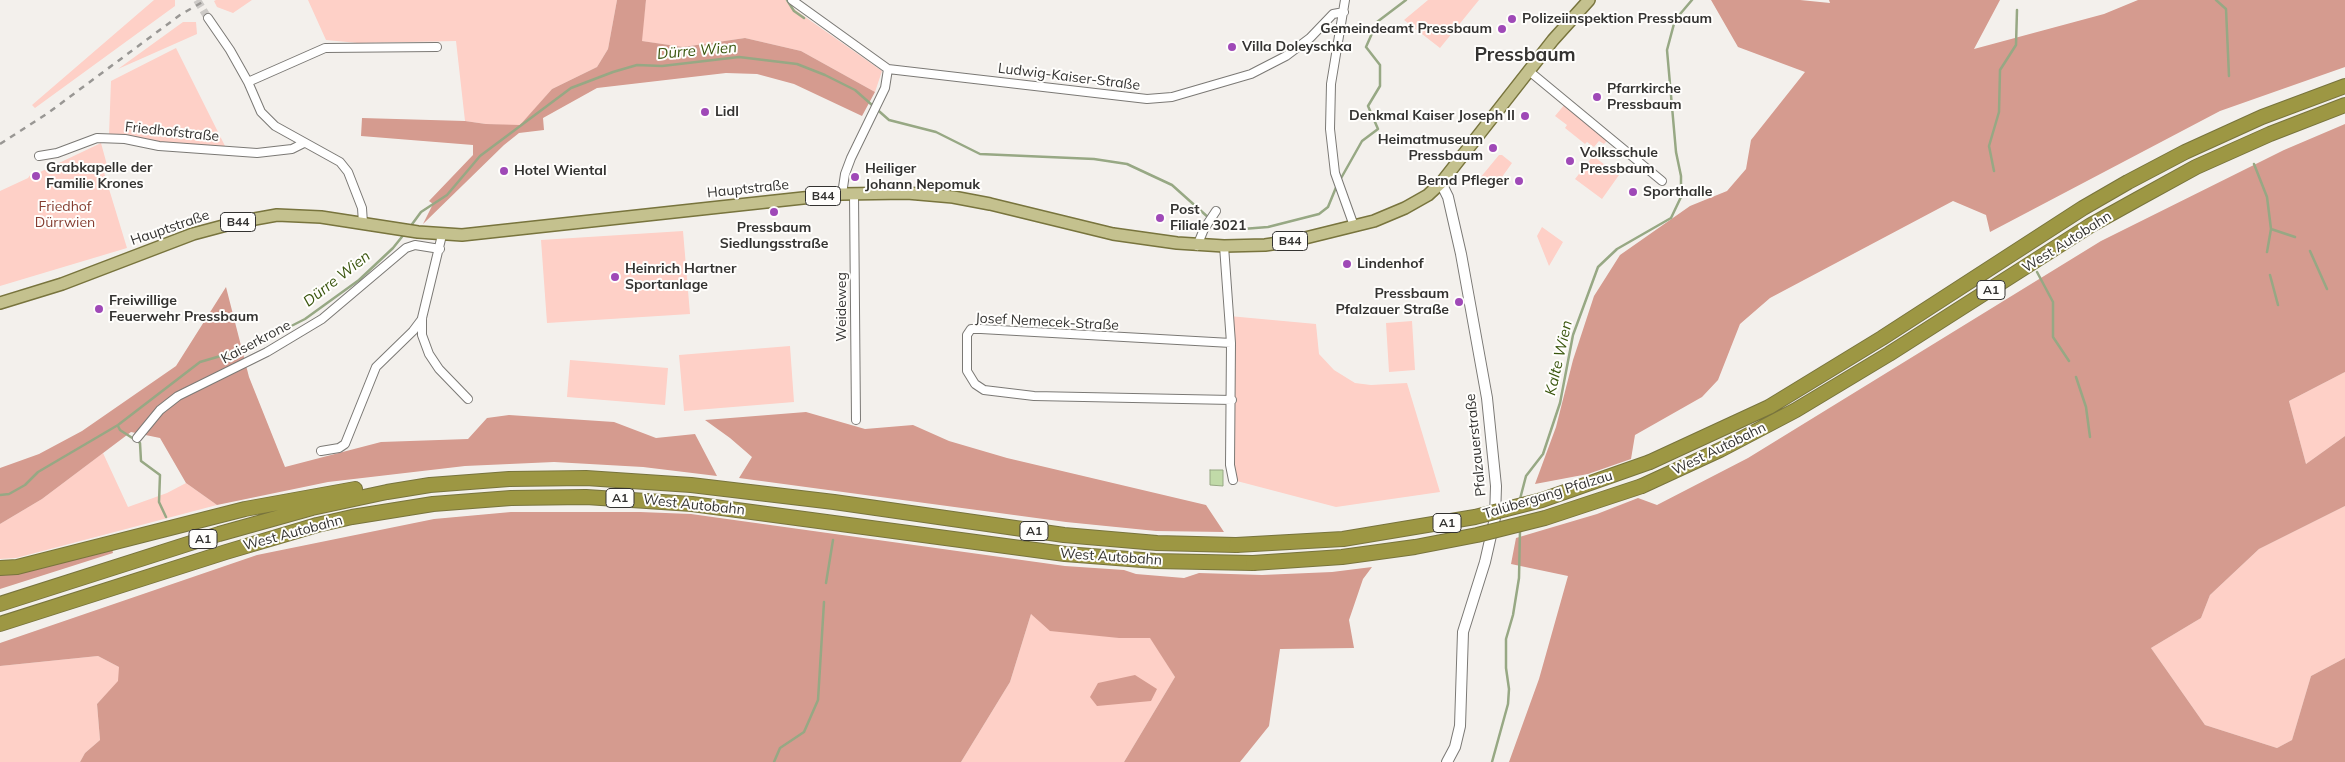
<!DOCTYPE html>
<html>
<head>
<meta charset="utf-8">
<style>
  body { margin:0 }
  canvas { display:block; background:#f3f0ec }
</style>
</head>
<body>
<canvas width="2345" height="762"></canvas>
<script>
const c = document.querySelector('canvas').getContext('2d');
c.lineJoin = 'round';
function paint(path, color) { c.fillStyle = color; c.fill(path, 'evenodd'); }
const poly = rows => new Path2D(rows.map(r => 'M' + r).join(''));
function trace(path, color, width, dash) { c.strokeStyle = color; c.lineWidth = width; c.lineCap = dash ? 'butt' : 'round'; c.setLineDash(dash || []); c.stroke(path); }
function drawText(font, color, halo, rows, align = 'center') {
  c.font = font + ' Mulish,sans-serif'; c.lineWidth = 4; c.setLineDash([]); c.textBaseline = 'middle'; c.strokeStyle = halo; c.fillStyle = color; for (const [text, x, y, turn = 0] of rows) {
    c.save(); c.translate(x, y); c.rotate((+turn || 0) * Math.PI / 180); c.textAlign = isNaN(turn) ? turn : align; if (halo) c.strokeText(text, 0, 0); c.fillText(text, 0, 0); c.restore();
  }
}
paint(poly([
  [154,0,175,0,175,6,35,108,32,105],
  [216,0,252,0,233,13,217,7,214,1],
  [308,0,617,0,608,49,597,67,552,89,520,126,486,124,465,121,456,41,358,43,326,40],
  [646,0,786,0,791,7,882,71,875,92,801,51,745,38,683,47,641,41],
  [1428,0,1479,0,1440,48,1404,20],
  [183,22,196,22,197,34,118,69],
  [176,48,227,150,159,146,109,135,111,81],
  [1565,104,1608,140,1604,144,1599,141,1594,147,1587,142,1585,144,1565,128,1567,125,1555,116],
  [101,143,107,165,102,166,127,248,0,286,0,191,28,178,33,171,40,172],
  [1499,155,1502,155,1512,163,1497,184,1489,186,1480,178],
  [1593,156,1619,175,1602,199,1575,179],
  [1542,227,1563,242,1549,266,1537,236],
  [683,231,690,314,547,323,541,240],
  [1229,316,1316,324,1319,354,1334,370,1355,383,1371,385,1407,383,1440,492,1336,507,1233,480],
  [1412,321,1415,370,1389,372,1386,323],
  [790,346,794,402,684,411,679,355],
  [570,360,668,368,665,405,567,397],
  [2345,372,2345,436,2306,464,2289,401],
  [103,453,128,507,167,493,186,483,217,505,16,558,0,559,0,524,42,499],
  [2345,506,2345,658,2311,676,2292,740,2277,748,2205,725,2151,648,2201,618,2210,595,2259,549],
  [1031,614,1119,638,1151,638,1175,677,1124,762,961,762,1010,682],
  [98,656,119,667,119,681,97,704,100,740,85,753,80,762,0,762,0,666]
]), '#fed0c7');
paint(poly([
  [617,0,646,0,642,41,683,47,745,38,801,51,875,92,862,116,794,84,757,74,726,73,597,88,543,118,544,130,519,133,504,145,423,224,433,204,429,201,473,155,473,145,361,136,362,118,465,121,486,124,520,125,552,89,597,67,608,49],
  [1711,0,1800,0,1830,3,1829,0,2000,0,1974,49,2104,14,2138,0,2345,0,2345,67,2220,111,1990,232,1986,215,1953,201,1770,298,1740,324,1718,380,1702,397,1635,435,1631,459,1588,474,1535,484,1556,427,1573,360,1594,296,1620,255,1690,206,1727,191,1746,169,1751,140,1805,72,1738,47],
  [2345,124,2345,372,2289,401,2306,464,2345,436,2345,506,2259,549,2210,595,2201,618,2151,648,2205,725,2277,748,2292,740,2311,676,2345,658,2345,762,1509,762,1539,679,1568,576,1511,564,1516,538,1597,514,1638,498,1657,505,1748,458,2101,241,2284,150],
  [226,287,249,377,285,467,381,442,468,439,487,418,509,415,614,422,656,438,695,434,717,476,643,467,554,462,465,466,328,482,217,505,186,483,160,438,131,432,42,499,0,524,0,468,39,454,82,431,176,366],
  [806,412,865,429,913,425,949,441,1007,458,1206,505,1224,532,1156,531,1066,522,739,478,752,457,730,438,705,420],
  [511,512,640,512,691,514,1065,566,1124,570,1136,574,1184,578,1199,573,1262,575,1332,572,1372,567,1363,579,1349,620,1354,648,1280,649,1269,726,1240,762,1124,762,1175,677,1150,638,1119,638,1050,631,1031,614,1010,682,961,762,80,762,85,753,100,740,97,704,118,681,119,667,98,656,0,666,0,643,257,555,434,519],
  [112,549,113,553,0,589,0,573],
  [1135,675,1157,689,1151,701,1097,706,1090,697,1098,683]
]), '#d59b8f');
const water = poly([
  [1210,470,1223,470,1223,486,1210,485,1210,470]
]);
paint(water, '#c1daa8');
trace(water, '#97a884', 1);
trace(poly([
  [787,0,794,11,804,18],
  [2216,0,2226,9,2229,76],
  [2254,164,2267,197,2271,229,2267,252],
  [1994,171,1989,146,1999,112,2000,70,2016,45,2017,10],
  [1340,180,1362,141,1378,129,1368,106,1380,86,1380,65,1366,47,1377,22,1406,0],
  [410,227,421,212,447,195,480,156,571,88,613,72,637,65,662,66,739,57,797,64,825,75,855,90,889,120,936,132,980,154,1094,159,1127,164,1172,185,1219,227,1230,230,1268,227,1319,214,1328,207,1337,185],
  [2271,229,2295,237],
  [2310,251,2327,289],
  [2037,272,2053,302,2053,337,2069,361],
  [2270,275,2278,305],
  [2076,377,2086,407,2090,437],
  [118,426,120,430,140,443,141,461,160,475,159,502,166,517],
  [0,495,9,494,25,485,38,472,118,425,200,362,248,348,305,319,359,280,393,248,405,233],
  [1520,499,1526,476,1543,454,1560,403,1573,335,1598,267,1617,249,1671,218,1681,197,1681,176,1676,152,1667,50,1675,20,1692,0],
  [826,583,833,540],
  [774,762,780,748,804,732,818,700,824,602],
  [1492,762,1508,704,1509,689,1506,668,1506,639,1513,615,1519,578,1520,530]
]), '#97a884', 2.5);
trace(poly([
  [197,0,208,18]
]), '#cdcac7', 8, [8, 4]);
const street = poly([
  [792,0,888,69,1147,99,1172,97,1251,74,1286,56,1310,38,1333,14,1344,12],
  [1345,0,1331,84,1330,129,1335,173,1354,226],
  [208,18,230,50,248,82,261,112,275,126,340,162,348,172,362,208,363,223],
  [1529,71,1662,181],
  [248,82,325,48,437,47],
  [39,156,57,153,97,138,125,139,159,146,257,153,292,149,304,143],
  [842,194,845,174,851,158,885,88,888,69],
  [854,194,856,420],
  [442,235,422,318,422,335,429,354,439,369,468,399],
  [1197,246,1204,229,1216,211],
  [1224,246,1231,343,1230,465,1233,480],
  [1231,343,981,329,971,329,967,335,967,371,975,384,984,390,1034,396,1232,400],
  [137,438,160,410,178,396,267,352,322,319,406,248,415,245,440,249],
  [321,451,339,448,345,444,376,367,413,331,422,319]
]);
const secondary = poly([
  [1441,183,1448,197,1461,254,1487,398,1496,486,1495,518,1485,562,1463,632,1460,726,1455,747,1447,762]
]);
const primary = poly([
  [0,303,62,284,193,234,238,222,277,215,321,217,418,232,462,235,803,198,842,194,907,193,953,197,990,204,1113,234,1177,243,1224,246,1265,245,1293,241,1374,221,1405,208,1428,195,1441,183,1553,40,1589,0]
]);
const highway = poly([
  [1650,462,1769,407,1882,338,2083,208,2128,182,2185,152,2262,117,2345,86],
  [1642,486,1720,450,1796,410,1889,354,2091,225,2136,200,2196,167,2270,134,2345,105],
  [0,568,17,567,245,509,355,489],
  [0,604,219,534,312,508,387,492,430,485,509,479,586,478,691,485,834,502,1064,535,1157,543,1236,545],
  [0,624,226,552,317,525,352,517,433,504,511,498,586,497,692,504,1065,554,1155,561,1253,563]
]);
trace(street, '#7b7975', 10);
trace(secondary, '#7b7975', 12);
trace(primary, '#78743d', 14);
trace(highway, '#78743d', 16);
trace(street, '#fff', 8);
trace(secondary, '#fff', 10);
trace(primary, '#c4c18e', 11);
trace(highway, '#9d9743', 14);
trace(poly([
  [0,144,48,113,180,15,206,0]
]), '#999794', 2.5, [6, 6]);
const highwayBridge = poly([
  [1236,545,1343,539,1475,517,1542,500,1650,462],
  [1253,563,1342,557,1415,547,1477,535,1545,518,1642,486]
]);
trace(highwayBridge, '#78743d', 16, []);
trace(highwayBridge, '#9d9743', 14);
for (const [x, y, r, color] of [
  [1512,19,5,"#9f49b7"],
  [1502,29,5,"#9f49b7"],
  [1232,47,5,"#9f49b7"],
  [1597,97,5,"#9f49b7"],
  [705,112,5,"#9f49b7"],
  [1525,116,5,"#9f49b7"],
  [1493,148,5,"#9f49b7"],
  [1570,161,5,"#9f49b7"],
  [504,171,5,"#9f49b7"],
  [36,176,5,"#9f49b7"],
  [855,177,5,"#9f49b7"],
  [1519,181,5,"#9f49b7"],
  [1633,192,5,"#9f49b7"],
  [774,212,5,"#9f49b7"],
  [1160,218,5,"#9f49b7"],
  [1347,264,5,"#9f49b7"],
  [615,277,5,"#9f49b7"],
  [1459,302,5,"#9f49b7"],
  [99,309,5,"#9f49b7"]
]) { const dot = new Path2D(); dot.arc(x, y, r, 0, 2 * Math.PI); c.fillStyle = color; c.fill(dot); trace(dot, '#fffefc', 2); }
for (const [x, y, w] of [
  [823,196,35],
  [238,222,35],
  [1290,241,35],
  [1991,290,28],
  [620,498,28],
  [1447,523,28],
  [1034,531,28],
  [203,539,28]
]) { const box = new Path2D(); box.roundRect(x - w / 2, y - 9.5, w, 19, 4); c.fillStyle = '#fffefc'; c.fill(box); trace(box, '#343331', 1); }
drawText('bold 12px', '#343331', null, [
  ["B44",823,196],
  ["B44",238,222],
  ["B44",1290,241],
  ["A1",1991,290],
  ["A1",620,498],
  ["A1",1447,523],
  ["A1",1034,531],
  ["A1",203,539]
]);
drawText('bold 14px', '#343331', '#fffefc', [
  ["Polizeiinspektion Pressbaum",1522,19],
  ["Gemeindeamt Pressbaum",1492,29,"right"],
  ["Villa Doleyschka",1242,47],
  ["Pfarrkirche",1607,89],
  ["Pressbaum",1607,105],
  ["Lidl",715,112],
  ["Denkmal Kaiser Joseph II",1515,116,"right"],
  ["Heimatmuseum",1483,140,"right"],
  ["Pressbaum",1483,156,"right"],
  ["Volksschule",1580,153],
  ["Pressbaum",1580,169],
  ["Grabkapelle der",46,168],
  ["Familie Krones",46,184],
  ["Heiliger",865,169],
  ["Johann Nepomuk",865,185],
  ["Hotel Wiental",514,171],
  ["Bernd Pfleger",1509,181,"right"],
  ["Sporthalle",1643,192],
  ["Post",1170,210],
  ["Filiale 3021",1170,226],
  ["Pressbaum",774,228,"center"],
  ["Siedlungsstraße",774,244,"center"],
  ["Lindenhof",1357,264],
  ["Heinrich Hartner",625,269],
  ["Sportanlage",625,285],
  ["Pressbaum",1449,294,"right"],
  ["Pfalzauer Straße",1449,310,"right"],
  ["Freiwillige",109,301],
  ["Feuerwehr Pressbaum",109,317]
], 'left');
drawText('14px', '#343331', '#fffefc', [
  ["Ludwig-Kaiser-Straße",1069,77,7],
  ["Friedhofstraße",172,132,6],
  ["Hauptstraße",748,189,-6],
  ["Hauptstraße",170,228,-19],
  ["West Autobahn",2067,242,-32],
  ["Weideweg",842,307,-90],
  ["Josef Nemecek-Straße",1047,322,3],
  ["Kaiserkrone",256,342,-28],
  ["Pfalzauerstraße",1476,445,-96],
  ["West Autobahn",1719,449,-26],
  ["Talübergang Pfalzau",1548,495,-17],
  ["West Autobahn",694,505,6],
  ["West Autobahn",293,533,-15],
  ["West Autobahn",1111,557,4]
]);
drawText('14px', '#853d30', '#fffefc', [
  ["Friedhof",65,207],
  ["Dürrwien",65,223]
]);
drawText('italic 15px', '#39550d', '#fffefc', [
  ["Dürre Wien",697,51,-5],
  ["Dürre Wien",337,279,-38],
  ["Kalte Wien",1559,358,-77]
]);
drawText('bold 19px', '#343331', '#fffefc', [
  ["Pressbaum",1525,55]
]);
</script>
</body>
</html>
